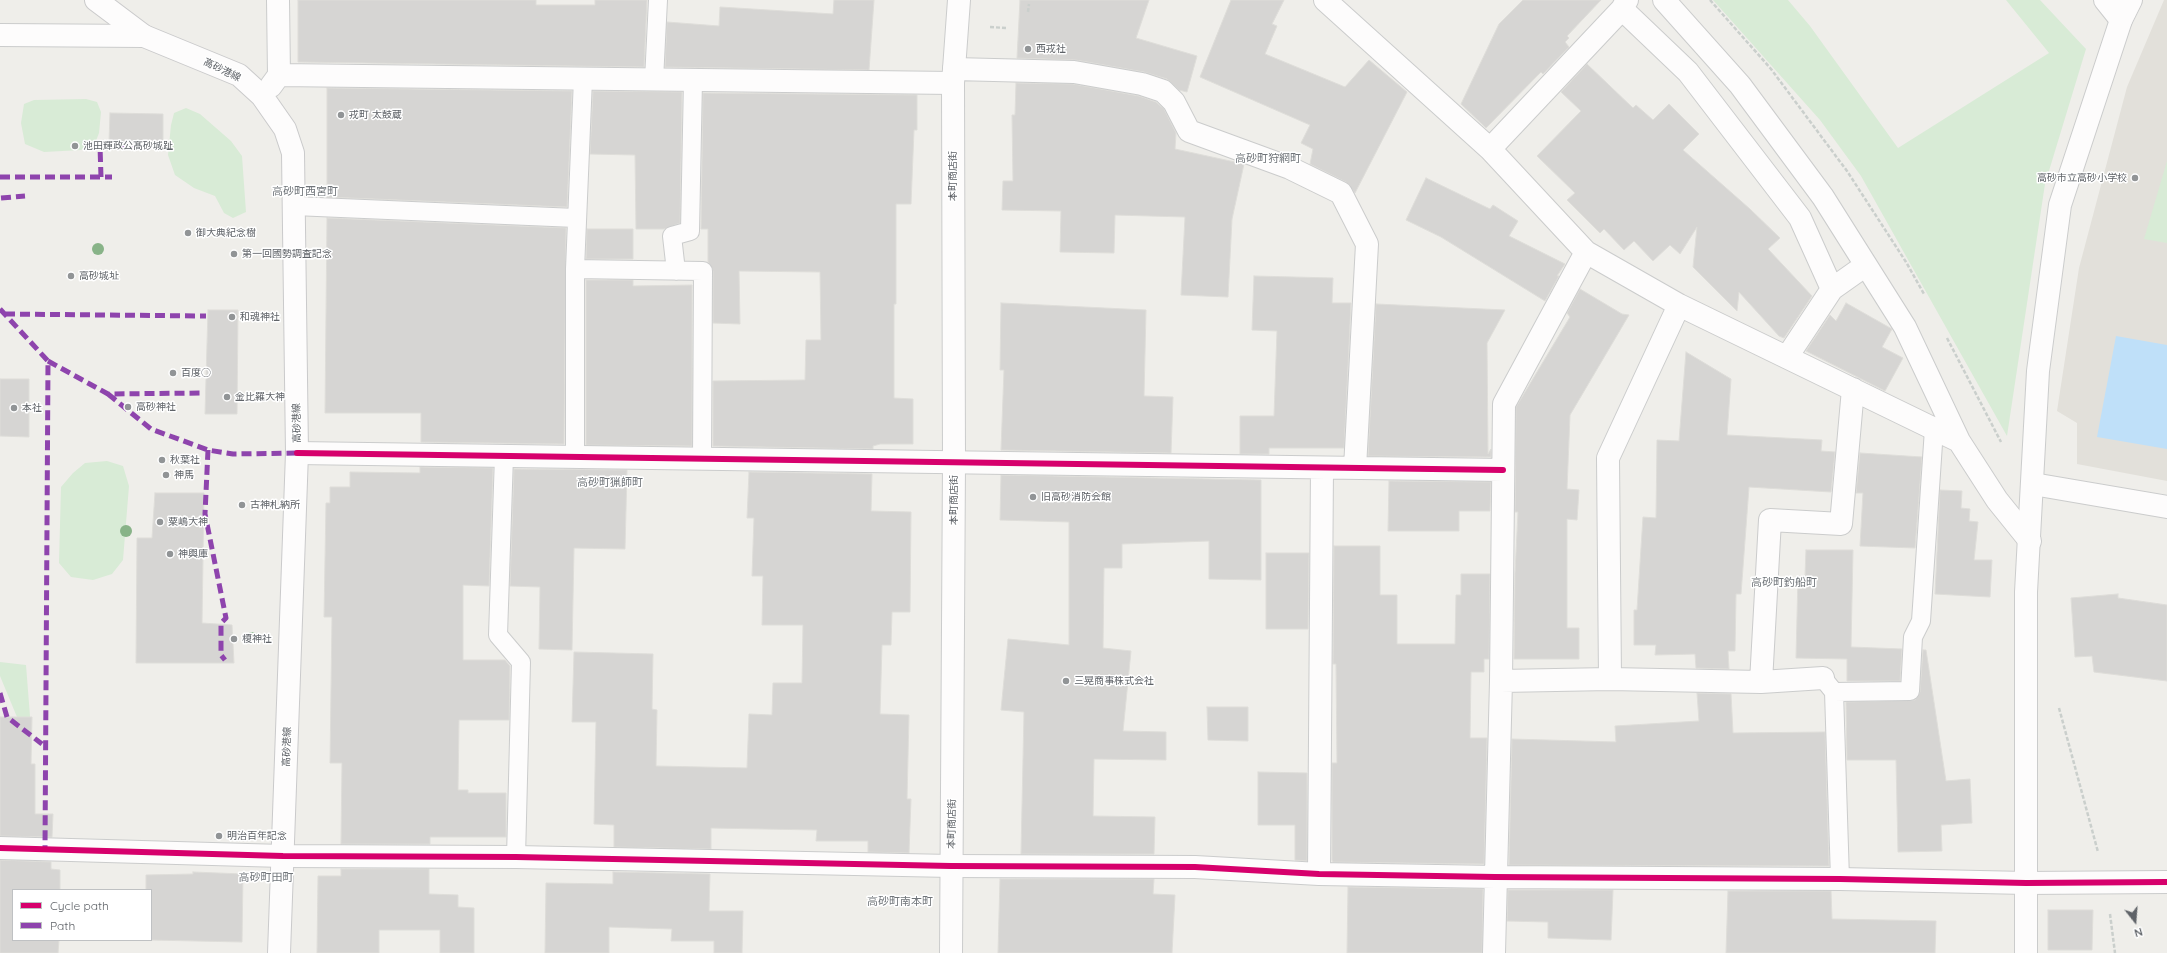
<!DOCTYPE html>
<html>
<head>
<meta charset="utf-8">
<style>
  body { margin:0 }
  #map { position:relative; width:2167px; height:953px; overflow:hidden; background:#efeeea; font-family:Quicksand,sans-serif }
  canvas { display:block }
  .legend { position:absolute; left:12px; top:889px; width:140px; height:52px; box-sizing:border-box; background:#fff; border:1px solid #bfc1c3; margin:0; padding:5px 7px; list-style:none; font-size:12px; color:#5f6368 }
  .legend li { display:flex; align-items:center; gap:8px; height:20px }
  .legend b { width:20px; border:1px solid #bfc1c3 }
  .north { position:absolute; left:2115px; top:901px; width:40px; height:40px; -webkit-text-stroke:3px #fff; paint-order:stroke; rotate:163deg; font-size:11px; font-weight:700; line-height:16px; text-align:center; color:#5f6368 }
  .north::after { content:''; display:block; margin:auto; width:14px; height:18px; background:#5f6368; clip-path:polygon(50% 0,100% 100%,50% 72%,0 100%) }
</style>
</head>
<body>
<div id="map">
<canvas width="2167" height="953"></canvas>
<ul class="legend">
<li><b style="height:5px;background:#d6006c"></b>Cycle path</li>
<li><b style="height:5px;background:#8e44ad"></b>Path</li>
</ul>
<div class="north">N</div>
</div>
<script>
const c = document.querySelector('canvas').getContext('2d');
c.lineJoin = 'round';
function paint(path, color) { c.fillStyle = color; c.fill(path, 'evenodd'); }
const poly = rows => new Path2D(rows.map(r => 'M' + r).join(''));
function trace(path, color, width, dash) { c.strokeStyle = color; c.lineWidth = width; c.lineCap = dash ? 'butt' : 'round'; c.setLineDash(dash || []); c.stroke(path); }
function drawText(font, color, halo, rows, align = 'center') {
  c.font = font + ' Quicksand,"Noto Sans JP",sans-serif'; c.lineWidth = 3; c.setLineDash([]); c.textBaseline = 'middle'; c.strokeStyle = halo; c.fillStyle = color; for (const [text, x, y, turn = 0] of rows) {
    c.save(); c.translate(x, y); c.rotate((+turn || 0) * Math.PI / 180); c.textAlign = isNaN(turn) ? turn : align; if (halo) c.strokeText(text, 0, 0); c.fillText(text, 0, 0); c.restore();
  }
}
paint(poly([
  [2164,0,2167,0,2167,481,2077,464,2077,423,2057,411,2079,268,2127,87]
]), '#e2e0da');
paint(poly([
  [1713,0,1788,0,1810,26,1898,148,2049,53,2006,0,2040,0,2086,49,2045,184,2007,436,1861,176,1820,120],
  [86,99,97,102,101,112,99,133,94,146,81,150,44,152,25,144,21,123,24,104,34,100],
  [186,108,200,114,231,141,242,156,246,212,233,218,224,213,215,196,194,188,175,175,168,155,171,125,174,113],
  [2167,161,2167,243,2144,239],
  [107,461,123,466,129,486,123,560,112,574,93,580,71,577,59,563,61,487,73,473,85,463],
  [0,662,26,665,31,729,17,717,0,676]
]), '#d8ebd6');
paint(poly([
  [2116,336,2167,345,2167,449,2097,437]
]), '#bfe0f9');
const building = poly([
  [298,0,536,0,536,5,595,5,595,0,647,0,644,67,298,62,298,0],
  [834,0,874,0,869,70,665,67,667,22,719,26,720,7,833,14,834,0],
  [1020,0,1149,0,1136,38,1197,56,1187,92,1179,90,1167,79,1144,72,1076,60,1017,58,1020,0],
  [1231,0,1284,0,1272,24,1277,26,1265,54,1345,87,1369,60,1407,92,1355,193,1346,182,1310,164,1313,149,1301,143,1310,125,1200,77,1231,0],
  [1523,0,1601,0,1567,36,1569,38,1565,42,1569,47,1543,74,1541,72,1486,128,1461,104,1499,24,1523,0],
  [1587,64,1633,108,1636,105,1653,120,1669,104,1699,134,1683,150,1750,209,1780,238,1768,249,1812,296,1784,338,1779,336,1739,292,1737,311,1693,267,1697,227,1680,254,1670,245,1653,261,1634,241,1624,250,1604,229,1600,233,1567,200,1575,193,1537,156,1581,111,1561,92,1587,64],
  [1016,83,1073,84,1139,96,1156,102,1164,109,1176,133,1175,149,1244,164,1232,219,1228,297,1181,295,1185,217,1115,215,1114,253,1060,252,1061,211,1002,210,1003,181,1013,181,1012,115,1015,115,1016,83],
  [327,88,572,91,567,207,327,197,327,88],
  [593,91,682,92,680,223,664,229,636,229,635,155,590,154,593,91],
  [703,93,917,95,917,130,914,130,911,204,896,204,896,304,894,304,894,398,913,399,913,444,880,444,873,446,873,449,713,446,713,381,805,380,806,340,821,340,820,272,739,271,740,324,713,323,713,271,708,262,708,229,701,229,703,93],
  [110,113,163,114,163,143,109,142,110,113],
  [1426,178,1490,209,1493,205,1518,221,1509,236,1565,264,1557,276,1559,276,1545,301,1441,237,1406,220,1426,178],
  [327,218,566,228,564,444,421,442,421,413,325,413,327,218],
  [587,229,633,229,633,259,586,259,587,229],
  [1254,276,1333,278,1332,303,1351,303,1344,448,1269,448,1269,454,1240,454,1240,416,1274,416,1277,331,1252,330,1254,276],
  [586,280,633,280,633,286,692,285,692,446,586,445,586,280],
  [1580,289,1622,314,1629,315,1570,415,1567,489,1579,490,1577,520,1567,519,1567,628,1579,628,1579,659,1514,659,1515,573,1518,512,1515,512,1516,407,1570,317,1567,313,1580,289],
  [1001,303,1146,310,1144,396,1173,397,1171,453,1001,450,1004,370,1000,370,1001,303],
  [1846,303,1892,329,1882,347,1903,358,1885,391,1806,351,1830,315,1836,321,1846,303],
  [1376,304,1505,310,1487,343,1488,454,1491,449,1491,457,1368,456,1376,304],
  [208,310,238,310,237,414,205,414,208,310],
  [1686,352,1731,379,1727,435,1822,440,1821,451,1835,452,1831,492,1749,487,1741,594,1736,594,1735,651,1728,651,1729,669,1696,668,1695,654,1655,655,1656,645,1634,645,1634,610,1637,610,1643,517,1656,518,1657,440,1679,441,1686,352],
  [0,379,29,379,29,437,0,436,0,379],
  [1860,453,1922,457,1915,548,1860,546,1863,493,1856,493,1860,453],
  [420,467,493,468,489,586,463,585,463,660,505,660,510,666,509,720,459,720,458,790,468,790,468,793,506,793,506,837,430,837,430,844,341,844,342,763,330,763,332,617,324,617,326,503,330,503,330,487,350,487,350,472,420,473,420,467],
  [514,469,627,470,625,549,574,548,572,650,539,649,540,587,510,586,514,469],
  [749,472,872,474,871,511,911,512,910,612,892,612,891,645,882,645,880,714,909,715,907,799,911,799,909,853,868,852,868,841,816,841,817,830,711,828,711,849,614,847,614,825,594,824,596,722,572,722,574,652,653,654,652,709,657,710,656,766,747,768,749,714,772,715,773,683,802,683,803,625,762,625,763,576,752,576,754,518,747,518,749,472],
  [1001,475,1261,480,1261,580,1209,579,1209,541,1122,544,1122,568,1104,568,1103,648,1131,651,1123,731,1166,732,1166,760,1094,759,1093,816,1155,817,1154,854,1021,854,1024,712,1001,710,1008,639,1069,645,1069,522,1000,520,1001,475],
  [1389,481,1491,482,1490,511,1459,511,1459,531,1388,531,1389,481],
  [1940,490,1962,491,1961,508,1970,509,1969,521,1978,522,1974,560,1992,560,1990,597,1935,594,1940,490],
  [155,493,204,493,202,623,232,625,234,663,136,663,137,538,152,538,155,493],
  [1334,546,1380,546,1380,595,1397,595,1397,644,1455,644,1456,595,1461,595,1461,574,1490,574,1489,659,1484,659,1484,672,1471,672,1470,738,1487,738,1484,864,1333,862,1332,860,1332,763,1337,763,1336,664,1333,664,1334,546],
  [1806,550,1853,550,1851,647,1902,649,1900,681,1847,681,1847,659,1796,658,1798,576,1805,576,1806,550],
  [1266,553,1309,553,1308,629,1266,629,1266,553],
  [2118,594,2118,598,2167,605,2167,681,2094,672,2092,656,2075,657,2071,598,2118,594],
  [1923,650,1926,650,1946,781,1970,779,1972,823,1941,825,1942,851,1898,852,1896,760,1847,760,1846,702,1915,700,1920,692,1923,650],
  [1697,693,1731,694,1733,733,1825,732,1829,866,1509,865,1512,739,1616,742,1615,726,1699,721,1697,693],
  [1207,707,1248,707,1248,741,1208,740,1207,707],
  [0,717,32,717,31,764,35,764,35,814,53,814,52,837,0,836,0,717],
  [1258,772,1307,773,1307,861,1295,860,1295,825,1258,825,1258,772],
  [0,860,51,862,51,869,60,870,60,890,13,890,13,940,59,940,58,953,0,953,0,860],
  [341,869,429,869,429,894,458,895,458,907,474,908,474,953,440,953,440,930,379,930,379,953,317,953,318,876,341,876,341,869],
  [193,872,243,874,242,942,151,940,151,890,146,890,146,875,193,874,193,872],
  [613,872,710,874,709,911,743,911,742,953,714,953,714,941,671,941,672,929,609,927,609,953,545,953,546,883,613,884,613,872],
  [1000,879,1154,879,1153,894,1175,895,1172,953,998,953,1000,879],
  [1348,887,1483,889,1482,953,1347,953,1348,887],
  [1508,890,1613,890,1611,940,1548,938,1548,922,1507,921,1508,890],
  [1728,891,1831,891,1832,919,1936,921,1935,953,1726,953,1728,891],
  [2048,910,2093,910,2092,950,2048,950,2048,910]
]);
paint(building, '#d6d5d3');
trace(building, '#deddd9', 1);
const service = poly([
  [654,80,658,0],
  [294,206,576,218],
  [575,269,703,271,702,459],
  [676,271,672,236,690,231,693,80],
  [504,456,498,635,521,662,516,857],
  [575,457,575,269,583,79],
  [1826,682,1834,692,1840,879],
  [1834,692,1910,691,1913,637,1921,621,1934,429]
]);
const minor = poly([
  [1325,0,1490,149,1586,252,1679,305,1959,441],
  [1664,0,1740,85,1823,197,1905,327,1959,441,1997,500,2030,541],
  [2105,0,2121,20],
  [1622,9,1688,72,1800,218,1832,289],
  [0,35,144,36],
  [954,69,1074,72,1142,84,1163,91,1174,102,1189,131,1290,168,1341,193,1367,244,1355,468],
  [279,75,953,83],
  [271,86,279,75,278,0],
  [1490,149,1622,9,1627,0],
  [1787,357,1832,289,1866,265],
  [297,453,1503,470],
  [2033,484,2167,507],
  [1610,679,1608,458,1679,305],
  [1501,681,1610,679,1761,682,1823,678],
  [1761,682,1770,520,1841,524,1853,389],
  [0,848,283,856,516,857,951,866,1195,867,1319,874,1495,877,1840,879,2026,883,2167,882],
  [1319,874,1322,468],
  [1494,953,1501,681,1504,404,1586,252]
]);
const tertiary = poly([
  [951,953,954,463,953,83,959,0],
  [2026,953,2026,592,2038,371,2060,205,2121,20,2131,0]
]);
const secondary = poly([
  [96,0,144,36,239,75,262,96,285,129,293,153,297,453,279,953]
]);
trace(service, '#cbcccc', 20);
trace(minor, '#cbcccc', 24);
trace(tertiary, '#cbcccc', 24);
trace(secondary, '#cacacb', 24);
trace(poly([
  [1710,0,1771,69,1847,171,1906,262,1924,294],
  [1028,12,1029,4],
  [990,27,1006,28],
  [1947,338,2001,442],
  [2059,708,2098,852],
  [2110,914,2115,953]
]), '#cacfcc', 2.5, [4, 2]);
trace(service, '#fdfcfc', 18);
trace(minor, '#fdfcfc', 22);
trace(tertiary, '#fdfcfc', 22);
trace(secondary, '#fdfcfc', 22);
trace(poly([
  [0,177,112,177],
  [101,177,100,146,164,146],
  [1,198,25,196],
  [0,309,48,361,45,849],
  [5,314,206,316],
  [48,361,108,394,203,393],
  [108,394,151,429,208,450,233,454,297,453],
  [208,450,205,514,226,618,221,623,221,655,225,660],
  [0,693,7,717,42,744]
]), '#8e44ad', 5, [10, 5]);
trace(poly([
  [297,453,1503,470],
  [0,848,283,856,516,857,951,866,1195,867,1319,874,1495,877,1840,879,2026,883,2167,882]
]), '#d6006c', 6);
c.fillStyle = '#88b388';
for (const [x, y] of [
  [98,249],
  [126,531],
  [252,638]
]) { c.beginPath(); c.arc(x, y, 6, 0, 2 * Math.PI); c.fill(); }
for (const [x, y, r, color] of [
  [1028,49,4,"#919496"],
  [341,115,4,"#919496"],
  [75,146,4,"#919496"],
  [2135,178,4,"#919496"],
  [188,233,4,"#919496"],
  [234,254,4,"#919496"],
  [71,276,4,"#919496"],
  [232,317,4,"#919496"],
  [173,373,4,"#919496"],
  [227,397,4,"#919496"],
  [128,407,4,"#919496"],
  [14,408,4,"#919496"],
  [162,460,4,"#919496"],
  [166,475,4,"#919496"],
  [1033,497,4,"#919496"],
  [242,505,4,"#919496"],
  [160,522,4,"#919496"],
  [170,554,4,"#919496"],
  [234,639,4,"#919496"],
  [1066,681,4,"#919496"],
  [219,836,4,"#919496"]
]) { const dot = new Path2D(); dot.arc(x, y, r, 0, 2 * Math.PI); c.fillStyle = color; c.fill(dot); trace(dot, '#fff', 1.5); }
drawText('10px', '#5f6368', '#fff', [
  ["西戎社",1036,49],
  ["戎町 太鼓蔵",349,115],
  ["池田輝政公髙砂城趾",83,146],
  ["高砂市立高砂小学校",2127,178,"right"],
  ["御大典紀念樹",196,233],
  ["第一回國勢調査記念",242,254],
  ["高砂城址",79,276],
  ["和魂神社",240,317],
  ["百度○",181,373],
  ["金比羅大神",235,397],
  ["高砂神社",136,407],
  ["本社",22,408],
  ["秋葉社",170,460],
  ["神馬",174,475],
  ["旧高砂消防会館",1041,497],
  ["古神札納所",250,505],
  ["粟嶋大神",168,522],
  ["神輿庫",178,554],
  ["榎神社",242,639],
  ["三晃商事株式会社",1074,681],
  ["明治百年記念",227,836]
], 'left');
drawText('10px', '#5f6368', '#fff', [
  ["高砂港線",222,70,26],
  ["本町商店街",953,176,-90],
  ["高砂港線",297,423,-91],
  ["本町商店街",954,500,-90],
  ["高砂港線",287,747,-88],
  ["本町商店街",952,824,-89]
]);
drawText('11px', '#70757a', '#fff', [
  ["高砂町狩網町",1268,159],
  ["高砂町西宮町",305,192],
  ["高砂町猟師町",610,483],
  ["高砂町釣船町",1784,583],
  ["高砂町田町",266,878],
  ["高砂町南本町",900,902]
]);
</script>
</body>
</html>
